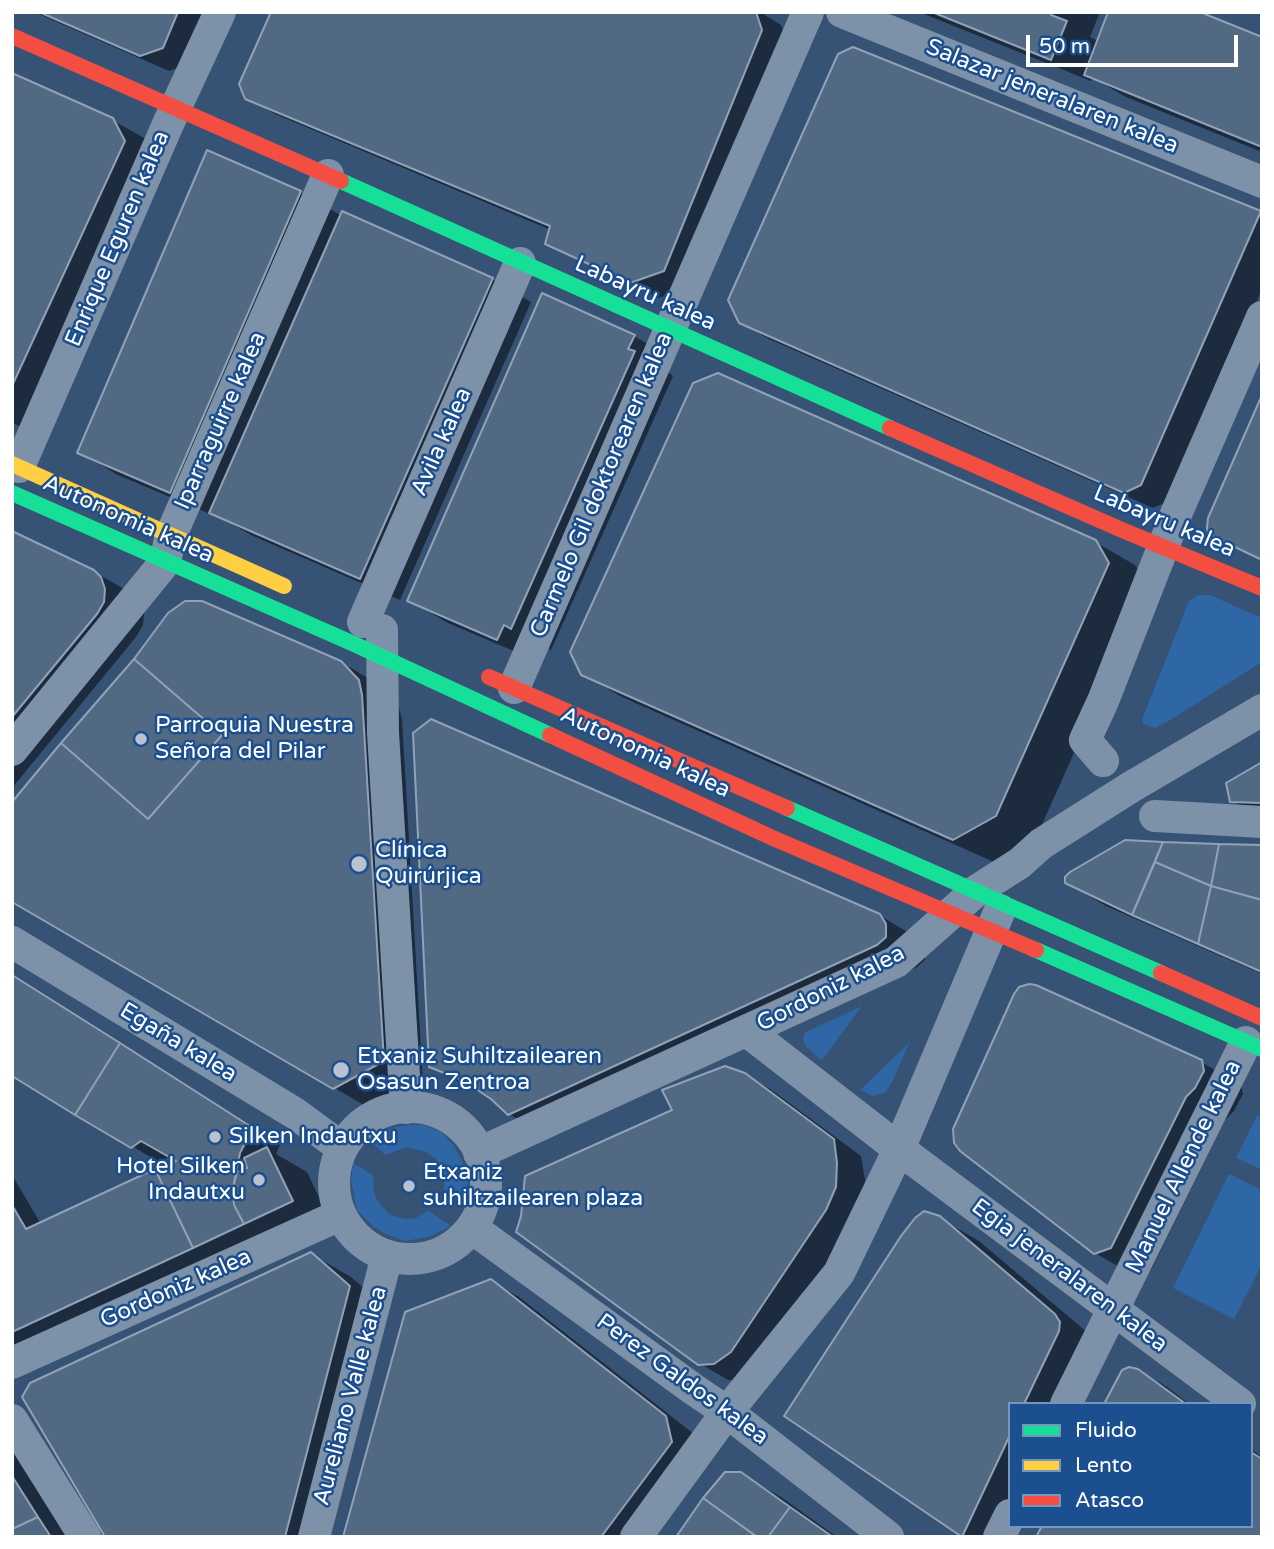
<!DOCTYPE html>
<html>
<head>
<meta charset="utf-8">
<style>
  body { margin:0 }
  #map { position:relative; width:1274px; height:1549px; overflow:hidden; background:#365274; font-family:"Varela Round",sans-serif }
  canvas { display:block }
  .frame { position:absolute; inset:0; border:14px solid #fff; pointer-events:none }
  .legend { position:absolute; left:1008px; top:1402px; width:245px; height:126px; box-sizing:border-box; background:#1b4f8f; border:2px solid #7695bc; margin:0; padding:9px 12px; list-style:none; font-size:21px; color:#fff }
  .legend li { display:flex; align-items:center; gap:14px; height:35px }
  .legend b { width:35px; border:2px solid #7695bc }
  .scale { position:absolute; left:1026px; top:35px; width:212px; height:32px; box-sizing:border-box; border:4px solid #fff; border-top:0; padding-left:9px; font-size:21px; line-height:24px; white-space:nowrap; color:#fff; -webkit-text-stroke:5px #1b4f8f; paint-order:stroke }
</style>
</head>
<body>
<div id="map">
<canvas width="1274" height="1549"></canvas>
<div class="frame"></div>
<ul class="legend">
<li><b style="height:9px;background:#16e098"></b>Fluido</li>
<li><b style="height:9px;background:#ffcf43"></b>Lento</li>
<li><b style="height:9px;background:#f24e42"></b>Atasco</li>
</ul>
<div class="scale">50 m</div>
</div>
<script>
const c = document.querySelector('canvas').getContext('2d');
c.lineJoin = 'round';
function paint(path, color) { c.fillStyle = color; c.fill(path, 'evenodd'); }
const poly = rows => new Path2D(rows.map(r => 'M' + r).join(''));
function trace(path, color, width, dash) { c.strokeStyle = color; c.lineWidth = width; c.lineCap = dash ? 'butt' : 'round'; c.setLineDash(dash || []); c.stroke(path); }
function drawText(font, color, halo, rows, align = 'center') {
  c.font = font + ' "Varela Round",sans-serif'; c.lineWidth = 5; c.setLineDash([]); c.textBaseline = 'middle'; c.strokeStyle = halo; c.fillStyle = color; for (const [text, x, y, turn = 0] of rows) {
    c.save(); c.translate(x, y); c.rotate((+turn || 0) * Math.PI / 180); c.textAlign = isNaN(turn) ? turn : align; if (halo) c.strokeText(text, 0, 0); c.fillText(text, 0, 0); c.restore();
  }
}
paint(poly([
  [1198,595,1210,595,1262,618,1262,662,1167,722,1155,728,1143,724,1143,717,1189,601],
  [862,1006,822,1060,805,1046,803,1037,806,1032],
  [910,1042,892,1082,885,1093,872,1096,860,1090],
  [1257,1115,1262,1118,1262,1170,1236,1158],
  [409,1125,424,1125,440,1131,453,1144,466,1169,468,1180,465,1199,444,1190,444,1181,436,1159,426,1152,406,1147,385,1155,369,1139,395,1127],
  [353,1163,373,1175,374,1192,377,1200,389,1214,405,1219,415,1218,429,1211,451,1226,429,1237,405,1241,386,1234,374,1227,357,1210,351,1181],
  [1229,1174,1262,1190,1262,1264,1234,1319,1173,1288]
]), '#2f66a5');
paint(poly([
  [34,12,212,12,191,63,169,71],
  [273,12,760,12,781,25,789,47,692,286,659,298,575,259,547,243,551,230,275,114,247,98],
  [919,12,1100,12,1090,37,1098,41,1262,39,1262,152,1126,97,1093,78,1091,81],
  [853,49,1262,214,1262,289,1169,501,1153,508,769,339,740,322],
  [12,74,112,120,153,143,22,427,12,423],
  [300,192,342,216,492,279,531,302,400,600,251,535,211,512,210,514,118,475,79,452],
  [634,336,673,359,668,372,673,376,551,650,545,646,537,661,448,623,409,600],
  [1262,400,1262,561,1209,533],
  [12,533,93,571,134,595,144,613,143,625,136,637,12,788],
  [1095,542,1135,565,1148,587,1036,838,994,862,622,697,582,674],
  [341,662,381,686,398,705,402,719,423,1083,374,1111,12,900],
  [1262,764,1262,819,1232,801],
  [1125,842,1262,847,1262,974,1106,906,1066,882],
  [879,915,919,939,926,948,925,960,917,967,549,1137,509,1114,489,1096,471,1089,431,1066],
  [12,975,280,1145,276,1154,307,1172,332,1224,34,1350,12,1344,12,1175,41,1224,180,1161,170,1156,160,1163,12,1073],
  [1201,1062,1241,1085,1243,1094,1234,1111,1225,1120,1151,1270,1135,1276,1095,1253],
  [745,1074,773,1091,861,1156,865,1180,863,1204,854,1226,743,1379,728,1380,699,1363,674,1111],
  [939,1218,979,1241,1095,1339,1075,1404,1010,1404,1010,1526,1012,1537,963,1537,786,1415],
  [311,1254,351,1277,389,1310,330,1537,107,1537],
  [490,1281,519,1297,694,1434,641,1537,345,1537],
  [1138,1370,1167,1387,1189,1404,1106,1404],
  [1251,1449,1262,1457,1262,1537,1251,1526],
  [12,1451,66,1535,69,1537,12,1537],
  [740,1474,781,1497,837,1537,677,1537]
]), '#0007');
const building = poly([
  [39,12,178,12,163,48,140,56,39,12],
  [271,12,756,12,762,30,664,271,630,283,545,244,550,226,245,99,239,84,271,12],
  [932,12,1052,12,1051,15,1067,21,1051,60,932,12],
  [1108,12,1200,12,1262,37,1262,147,1084,75,1108,12],
  [853,47,1261,211,1141,485,1124,493,739,323,728,300,838,54,853,47],
  [12,73,113,118,125,141,12,386,12,73],
  [207,150,301,191,170,493,77,453,207,150],
  [342,211,493,278,360,579,209,513,342,211],
  [542,293,635,335,628,349,635,351,511,629,504,625,497,640,407,601,542,293],
  [718,373,1096,540,1109,563,996,816,953,840,581,675,570,652,693,383,718,373],
  [1262,395,1262,560,1208,534,1207,527,1208,518,1262,395],
  [12,531,94,570,101,577,105,589,104,602,97,614,12,717,12,531],
  [185,601,202,601,341,661,359,680,362,695,384,1061,333,1089,12,902,12,802,61,743,148,819,222,735,134,659,168,613,185,601],
  [134,659,222,735,148,819,61,743,134,659],
  [431,719,880,914,886,924,886,937,877,945,508,1115,491,1099,462,1080,429,1067,413,733,431,719],
  [1262,762,1262,803,1230,802,1226,783,1262,762],
  [1125,840,1163,842,1132,915,1065,883,1065,877,1070,872,1125,840],
  [1163,842,1219,844,1211,886,1155,862,1163,842],
  [1219,844,1262,845,1262,900,1211,886,1219,844],
  [1155,862,1211,886,1198,944,1132,915,1155,862],
  [1211,886,1262,900,1262,972,1198,944,1211,886],
  [12,975,120,1043,75,1115,12,1076,12,975],
  [1029,984,1036,985,1202,1060,1204,1071,1195,1088,1186,1097,1111,1248,1094,1254,960,1151,954,1143,953,1129,1014,994,1019,987,1029,984],
  [120,1043,253,1128,240,1153,233,1188,234,1205,244,1224,193,1248,155,1169,176,1161,141,1141,131,1148,75,1115,120,1043],
  [725,1066,745,1073,834,1139,837,1163,836,1187,826,1210,731,1352,714,1364,698,1365,516,1232,521,1216,525,1176,672,1110,662,1090,725,1066],
  [267,1147,293,1201,244,1224,234,1205,233,1188,237,1172,247,1168,244,1158,267,1147],
  [155,1169,193,1248,12,1332,12,1205,26,1229,155,1169],
  [924,1211,940,1216,1055,1314,1060,1322,1059,1331,1024,1404,1010,1404,1010,1435,962,1537,784,1416,901,1236,915,1218,924,1211],
  [311,1252,350,1286,285,1537,105,1537,22,1397,30,1383,311,1252],
  [491,1279,666,1416,672,1442,601,1537,343,1537,405,1312,491,1279],
  [1129,1367,1138,1369,1186,1404,1104,1404,1122,1370,1129,1367],
  [1251,1452,1262,1459,1262,1537,1036,1537,1042,1526,1251,1526,1251,1452],
  [725,1472,741,1472,790,1507,768,1537,757,1537,703,1498,725,1472],
  [12,1476,38,1517,12,1529,12,1476],
  [703,1498,756,1536,756,1537,676,1537,703,1498],
  [790,1507,833,1537,768,1537,790,1507],
  [38,1517,51,1537,12,1537,12,1529,38,1517]
]);
paint(building, '#526984');
trace(building, '#92a2b6', 2);
trace(poly([
  [842,12,1262,182],
  [19,467,168,124,220,12],
  [363,622,520,263],
  [382,630,383,733,406,1108],
  [514,688,808,12],
  [12,750,165,562,171,535,328,175],
  [1103,761,1085,740,1103,701,1176,514,1262,317],
  [1155,816,1262,822],
  [12,942,296,1114,342,1148],
  [747,1031,899,1149,1240,1404],
  '334 1183a76 76 0 1 1 152 0a76 76 0 1 1-152 0Z',
  [479,1153,896,962,976,891,1020,863,1041,844,1131,787,1262,710],
  [472,1228,693,1389,727,1412,888,1537],
  [12,1363,340,1215],
  [1066,1404,1246,1042],
  [12,1420,85,1537],
  [314,1537,387,1256],
  [636,1537,727,1412,839,1273,899,1149,1000,910],
  [999,1537,1010,1515]
]), '#7d92a8', 32);
trace(poly([
  [341,181,890,428],
  [12,493,354,644,550,735],
  [787,808,1161,973],
  [1036,950,1262,1049]
]), '#16e098', 16);
trace(poly([
  [12,464,284,586]
]), '#ffcf43', 16);
trace(poly([
  [12,36,341,181],
  [890,428,1122,530,1262,588],
  [489,677,787,808],
  [550,735,775,839,1036,950],
  [1161,973,1262,1018]
]), '#f24e42', 16);
for (const [x, y, r, color] of [
  [141,739,7,"#b9c2ce"],
  [359,864,9,"#b9c2ce"],
  [341,1070,9,"#b9c2ce"],
  [215,1137,7,"#b9c2ce"],
  [259,1180,7,"#b9c2ce"],
  [409,1186,7,"#b9c2ce"]
]) { const dot = new Path2D(); dot.arc(x, y, r, 0, 2 * Math.PI); c.fillStyle = color; c.fill(dot); trace(dot, '#1b4f8f', 2.5); }
drawText('23px', '#fff', '#1b4f8f', [
  ["Salazar jeneralaren kalea",1052,97,22],
  ["Enrique Eguren kalea",118,239,-67],
  ["Labayru kalea",645,294,24],
  ["Iparraguirre kalea",221,421,-66],
  ["Avila kalea",442,442,-66],
  ["Carmelo Gil doktorearen kalea",602,485,-67],
  ["Autonomia kalea",128,520,24],
  ["Labayru kalea",1164,522,23],
  ["Autonomia kalea",645,753,25],
  ["Gordoniz kalea",831,989,-27],
  ["Egaña kalea",178,1043,31],
  ["Manuel Allende kalea",1184,1167,-64],
  ["Egia jeneralaren kalea",1069,1276,37],
  ["Gordoniz kalea",176,1289,-24],
  ["Perez Galdos kalea",682,1380,36],
  ["Aureliano Valle kalea",351,1396,-75]
]);
drawText('23px', '#fff', '#1b4f8f', [
  ["Parroquia Nuestra",155,726],
  ["Señora del Pilar",155,752],
  ["Clínica",375,851],
  ["Quirúrjica",375,877],
  ["Etxaniz Suhiltzailearen",357,1057],
  ["Osasun Zentroa",357,1083],
  ["Silken Indautxu",229,1137],
  ["Hotel Silken",245,1167,"right"],
  ["Indautxu",245,1193,"right"],
  ["Etxaniz",423,1173],
  ["suhiltzailearen plaza",423,1199]
], 'left');
</script>
</body>
</html>
